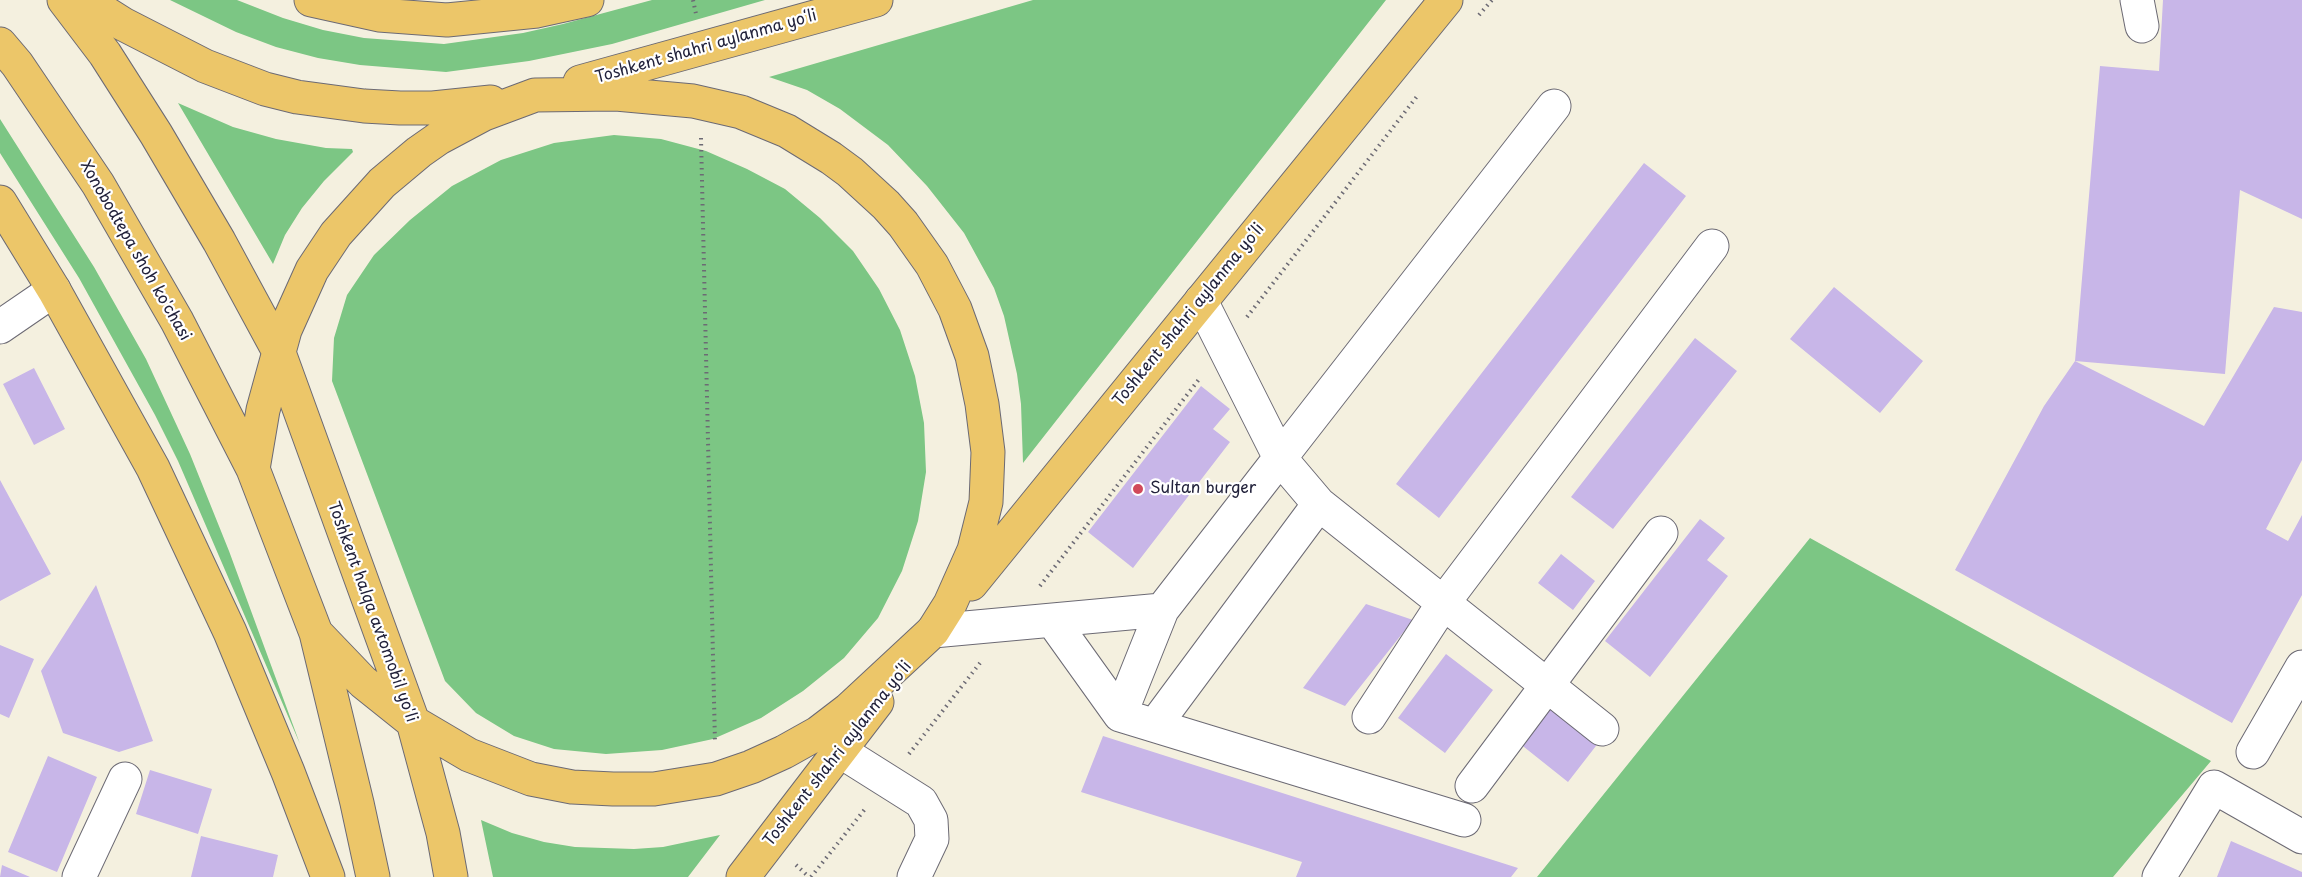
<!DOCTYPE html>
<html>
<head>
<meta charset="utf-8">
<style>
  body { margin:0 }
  canvas { display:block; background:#f4f0df }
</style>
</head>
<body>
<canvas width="2302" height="877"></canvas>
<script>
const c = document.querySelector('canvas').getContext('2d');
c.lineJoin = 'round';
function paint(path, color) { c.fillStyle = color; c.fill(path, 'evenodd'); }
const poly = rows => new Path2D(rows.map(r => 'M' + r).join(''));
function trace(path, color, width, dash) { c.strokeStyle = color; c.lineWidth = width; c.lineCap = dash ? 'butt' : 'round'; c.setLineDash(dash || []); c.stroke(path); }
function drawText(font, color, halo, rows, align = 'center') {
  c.font = font + ' "Playpen Sans",sans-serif'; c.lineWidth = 4.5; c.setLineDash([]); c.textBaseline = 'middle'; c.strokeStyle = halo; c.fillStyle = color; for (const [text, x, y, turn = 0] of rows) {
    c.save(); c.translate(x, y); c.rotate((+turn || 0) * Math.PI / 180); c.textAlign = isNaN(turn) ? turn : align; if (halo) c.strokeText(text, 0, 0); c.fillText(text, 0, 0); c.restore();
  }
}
paint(poly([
  [170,0,237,0,283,18,323,30,364,38,444,44,523,33,563,24,652,0,765,0,612,44,529,61,446,72,360,65,318,58,276,47,236,32],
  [1033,0,1386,0,1023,463,1021,404,1017,374,1004,316,994,288,964,233,927,186,888,145,840,109,807,90,769,77],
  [178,103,233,127,276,139,326,148,352,149,353,152,324,181,302,208,285,235,273,264],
  [0,119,94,267,146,359,190,454,229,551,300,744,178,461,155,415,79,278,0,153],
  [614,135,661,139,706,151,747,169,785,189,820,218,853,251,879,289,900,330,915,376,924,423,926,472,918,521,902,571,878,618,844,658,803,691,761,718,713,739,662,750,606,754,554,749,514,736,476,713,445,681,332,381,334,338,347,295,374,255,410,220,452,186,501,160,554,143],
  [1810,538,2211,761,2113,877,1537,877],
  [481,820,512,833,544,842,575,847,634,849,663,847,720,835,688,877,493,877]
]), '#7cc684');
paint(poly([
  [2163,0,2302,0,2302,219,2240,190,2225,374,2075,361,2204,426,2274,307,2302,312,2302,460,2266,529,2288,541,2302,515,2302,595,2232,723,1955,570,2044,406,2075,361,2100,66,2159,71],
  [1644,163,1686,196,1439,518,1396,484],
  [1834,287,1923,361,1880,413,1790,339],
  [1695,338,1737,371,1613,529,1571,497],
  [34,368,65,429,34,445,3,384],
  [1201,386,1230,409,1213,429,1230,442,1133,568,1088,532],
  [0,480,51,574,0,601],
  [1700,519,1725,538,1707,560,1728,576,1650,677,1605,641],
  [1561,554,1595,581,1573,610,1538,583],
  [96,585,153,741,119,752,63,733,41,671],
  [1366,604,1413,620,1345,706,1303,688],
  [0,645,34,659,9,718,0,714],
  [1446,654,1493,690,1445,753,1398,718],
  [1550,704,1599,742,1568,782,1519,743],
  [1103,736,1518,868,1511,877,1296,877,1302,862,1081,792],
  [48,756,97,777,57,872,8,852],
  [150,770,212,789,198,834,136,814],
  [201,836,278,855,273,877,191,877],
  [2231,841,2302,872,2302,877,2217,877],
  [2,865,30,877,0,877]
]), '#c8b6e8');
const minor = poly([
  [2137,0,2142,26],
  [1554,106,1280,458,1319,504,1602,729],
  [0,327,54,290],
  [1162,610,1120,715,1464,820],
  [1052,620,1120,715],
  [933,631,1162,610,1280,458,1201,301],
  [1369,717,1444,602,1712,246],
  [1155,725,1319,504],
  [840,751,921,802,931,820,932,839,914,877],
  [2253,752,2302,667],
  [1472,786,1661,533],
  [79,877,125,779],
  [2159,877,2214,787,2302,837]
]);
const highway = poly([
  [64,0,105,54,156,134,219,241,278,350,413,722,443,833,451,877],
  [85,0,123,24,205,66,265,89,297,97,364,106,400,108,433,108,491,102],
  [311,0,379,15,447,20,537,11,587,0],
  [0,44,17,64,98,184,177,321,253,469,316,633,357,803,373,877],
  [580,82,876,0],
  [0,202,54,290,153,468,230,632,288,772,328,877],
  [253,469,263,410,285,330,312,270,336,234,382,183,419,152,439,138,484,114,535,95,616,94,693,101,741,112,787,131,831,158,850,172,886,205,903,224,932,265,955,309,972,356,982,404,988,452,986,502,974,550,950,604,933,631,848,710,818,733,784,752,751,767,716,779,654,789,613,789,572,787,531,779,469,755,413,722,363,682,316,633],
  [971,584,1446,0],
  [743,877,877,702]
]);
trace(minor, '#6c6a74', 35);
trace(highway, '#6c6a74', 35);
trace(poly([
  [693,0,696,14],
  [1479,15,1492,0],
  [701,138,715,743],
  [1247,317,1418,95],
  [1040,586,1200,378],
  [909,754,980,663],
  [796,865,809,877],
  [811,877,865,809]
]), '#6c6a74', 4, [1.5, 4.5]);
trace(minor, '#fff', 33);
trace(highway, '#ecc669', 33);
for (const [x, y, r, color] of [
  [1138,489,6,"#d1495b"]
]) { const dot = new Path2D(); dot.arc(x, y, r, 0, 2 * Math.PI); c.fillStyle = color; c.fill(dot); trace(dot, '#fff', 2); }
drawText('16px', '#22223b', '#fff', [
  ["Toshkent shahri aylanma yoʻli",706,47,-16],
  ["Xonobodtepa shoh ko'chasi",135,251,60],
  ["Toshkent shahri aylanma yoʻli",1189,315,-51],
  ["Toshkent halqa avtomobil yo'li",372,612,70],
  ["Toshkent shahri aylanma yoʻli",838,754,-52]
]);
drawText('16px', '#22223b', '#fff', [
  ["Sultan burger",1150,489]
], 'left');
</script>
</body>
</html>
